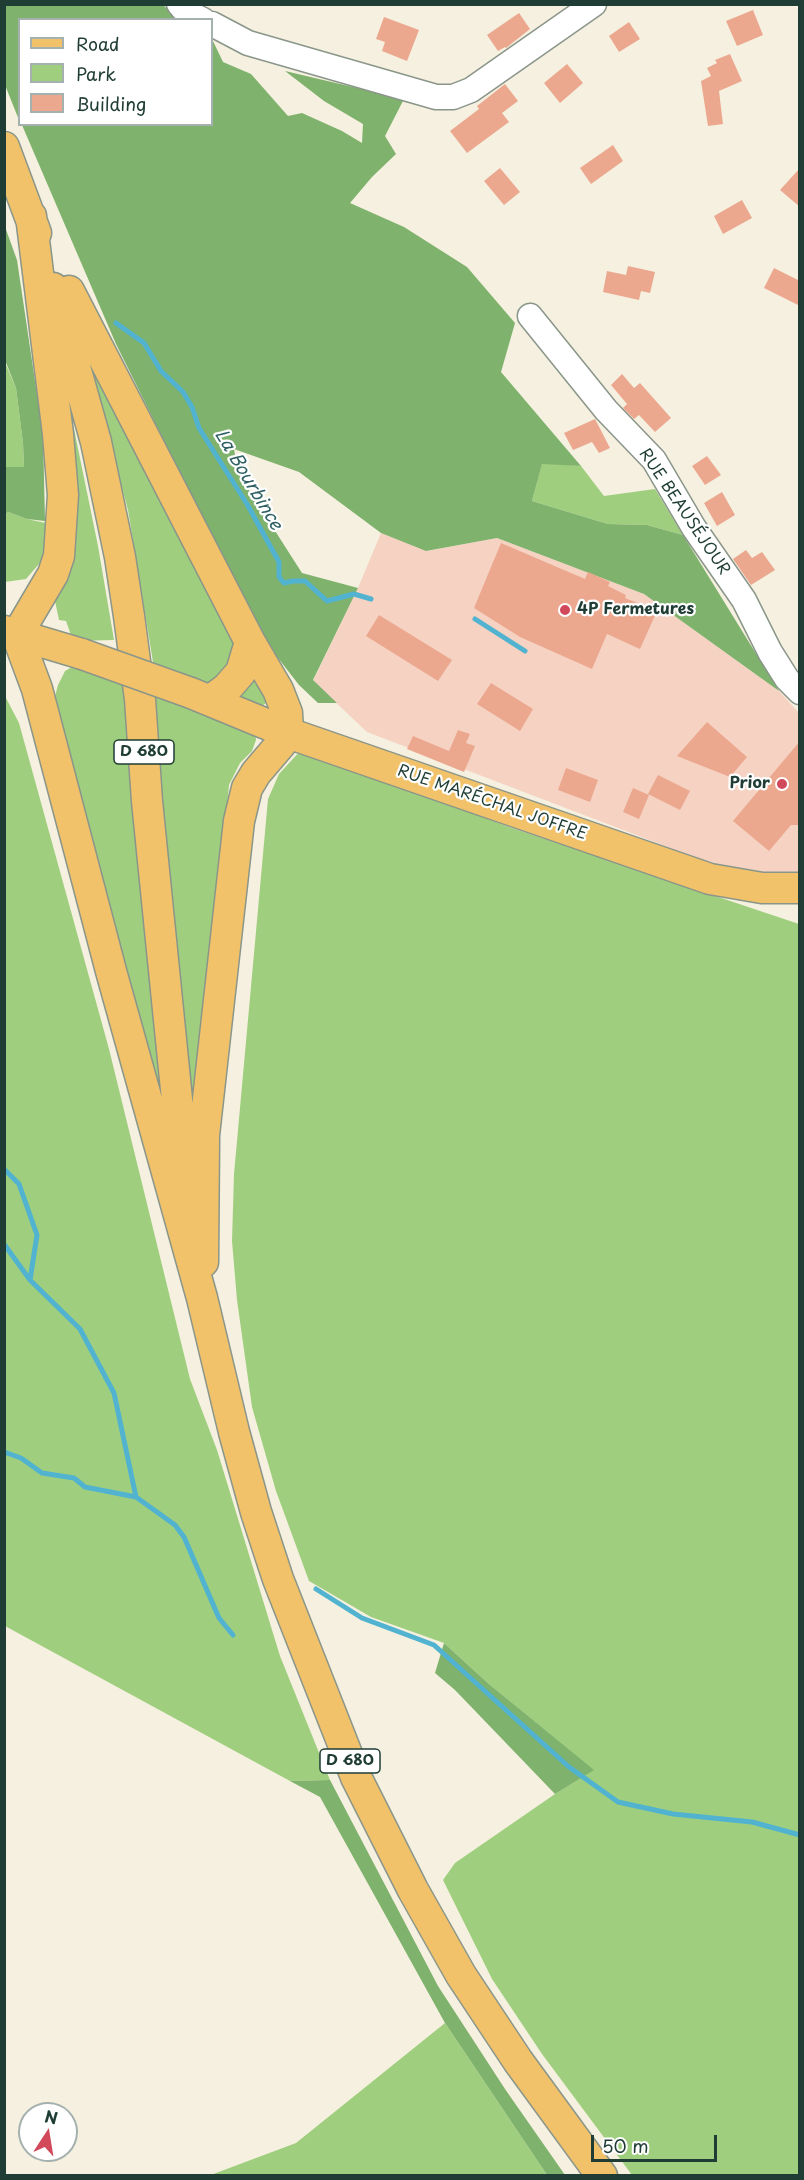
<!DOCTYPE html>
<html>
<head>
<meta charset="utf-8">
<style>
  body { margin:0 }
  #map { position:relative; width:804px; height:2180px; overflow:hidden; background:#f5f0df; font-family:"Playpen Sans",sans-serif }
  canvas { display:block }
  .frame { position:absolute; inset:0; border:6px solid #1f3d34; pointer-events:none }
  .legend { position:absolute; left:18px; top:18px; width:195px; height:108px; box-sizing:border-box; background:#fff; border:2px solid #a5b1ae; margin:0; padding:8px 10px; list-style:none; font-size:18px; color:#1f3d34 }
  .legend li { display:flex; align-items:center; gap:12px; height:30px }
  .legend b { width:30px; border:2px solid #a5b1ae }
  .north { position:absolute; left:18px; top:2102px; width:60px; height:60px; box-sizing:border-box; background:#fff; border:2px solid #a5b1ae; border-radius:50%; rotate:12deg; font-size:16px; font-weight:700; line-height:24px; text-align:center; color:#1f3d34 }
  .north::after { content:''; display:block; margin:auto; width:21px; height:27px; background:#d1495b; clip-path:polygon(50% 0,100% 100%,50% 72%,0 100%) }
  .scale { position:absolute; left:591px; top:2135px; width:126px; height:27px; box-sizing:border-box; border:3px solid #1f3d34; border-top:0; padding-left:8px; font-size:18px; line-height:21px; white-space:nowrap; color:#1f3d34; -webkit-text-stroke:4px #fff; paint-order:stroke }
</style>
</head>
<body>
<div id="map">
<canvas width="804" height="2180"></canvas>
<div class="frame"></div>
<ul class="legend">
<li><b style="height:8px;background:#f2c26a"></b>Road</li>
<li><b style="height:16px;background:#9fcf7e"></b>Park</li>
<li><b style="height:16px;background:#eba88f"></b>Building</li>
</ul>
<div class="north">N</div>
<div class="scale">50 m</div>
</div>
<script>
const c = document.querySelector('canvas').getContext('2d');
c.lineJoin = 'round';
function paint(path, color) { c.fillStyle = color; c.fill(path, 'evenodd'); }
const poly = rows => new Path2D(rows.map(r => 'M' + r).join(''));
function trace(path, color, width, dash) { c.strokeStyle = color; c.lineWidth = width; c.lineCap = dash ? 'butt' : 'round'; c.setLineDash(dash || []); c.stroke(path); }
function drawText(font, color, halo, rows, align = 'center') {
  c.font = font + ' "Playpen Sans",sans-serif'; c.lineWidth = 4.5; c.setLineDash([]); c.textBaseline = 'middle'; c.strokeStyle = halo; c.fillStyle = color; for (const [text, x, y, turn = 0] of rows) {
    c.save(); c.translate(x, y); c.rotate((+turn || 0) * Math.PI / 180); c.textAlign = isNaN(turn) ? turn : align; if (halo) c.strokeText(text, 0, 0); c.fillText(text, 0, 0); c.restore();
  }
}
paint(poly([
  [381,533,427,551,497,538,644,594,779,691,799,713,799,876,740,870,699,859,367,732,313,681,358,588]
]), '#f6d2c3');
paint(poly([
  [81,337,236,631,233,662,221,678,203,687,153,662,128,510],
  [4,360,16,388,23,443,24,467,5,467],
  [66,390,98,546,114,640,73,641,66,621,59,620,54,596],
  [542,463,581,466,604,496,655,489,683,535,647,525,608,524,532,501],
  [8,512,27,519,55,525,45,557,26,579,5,582,5,515],
  [252,660,269,698,265,704,259,707,230,697],
  [77,664,125,682,165,1102,157,1101,54,700,58,685,65,671],
  [152,691,255,728,256,740,252,751,240,763,229,785,202,1084,192,1149],
  [4,694,19,723,109,1049,190,1379,217,1450,280,1656,330,1780,290,1781,5,1626],
  [302,749,509,827,799,924,799,2175,632,2175,542,2054,492,1979,443,1880,455,1863,555,1794,593,1770,489,1684,444,1643,371,1617,309,1581,276,1491,252,1407,237,1300,232,1241,234,1174,268,799,279,774],
  [445,2023,547,2175,208,2176,296,2143]
]), '#9fcf7e');
paint(poly([
  [4,5,163,5,178,19,20,20,19,120,5,85],
  [212,39,223,62,251,74,288,116,302,113,342,131,362,143,363,124,324,101,285,71,404,99,385,136,396,154,372,177,350,203,404,227,467,267,515,323,501,372,581,466,542,464,532,501,608,524,647,525,683,535,779,691,644,594,497,538,426,551,381,533,299,472,234,449,238,473,302,573,358,588,313,680,337,703,318,703,299,685,261,636,116,344,22,125,212,124],
  [4,224,17,260,43,435,45,521,27,519,8,512,5,515,5,467,24,467,23,443,16,388,5,360],
  [444,1643,489,1684,594,1770,555,1794,455,1690,435,1673],
  [330,1780,438,1986,505,2089,565,2175,547,2175,445,2023,320,1797,290,1781]
]), '#7fb26d');
trace(poly([
  [116,323,144,343,161,371,183,392,192,407,199,428,247,504,279,562,279,577,284,583,293,581,305,581,327,601,354,594,371,599],
  [475,619,525,651],
  [4,1169,19,1184,37,1235,30,1280],
  [4,1244,30,1280,80,1329,114,1393,136,1497,175,1525,184,1537,219,1618,233,1635],
  [4,1452,21,1458,42,1473,74,1478,85,1487,136,1497],
  [316,1589,362,1618,434,1645,569,1767,618,1802,673,1814,752,1822,800,1835]
]), '#51b3d0', 5);
paint(poly([
  [753,10,763,35,737,46,726,21],
  [519,13,530,29,506,48,505,47,498,51,487,35],
  [384,17,419,30,407,61,382,51,385,42,376,39],
  [629,22,640,39,619,52,609,36],
  [730,54,742,81,719,91,723,124,708,126,701,81,711,76,707,68,717,63,715,60],
  [567,64,583,83,560,103,544,83],
  [505,84,518,101,502,113,509,122,467,153,450,131,479,109,477,106],
  [613,145,623,161,591,184,580,168],
  [500,168,520,192,504,205,484,181],
  [800,168,800,207,780,190],
  [742,200,752,218,723,234,714,216],
  [628,266,655,272,650,293,641,291,639,300,603,292,607,271,626,275],
  [774,268,800,281,800,306,764,288],
  [622,374,634,388,640,383,671,418,655,432,639,415,634,419,623,408,627,404,611,385],
  [595,419,610,448,599,453,592,442,573,450,564,433],
  [707,456,721,475,705,485,692,466],
  [722,492,735,515,717,526,704,503],
  [501,543,585,579,588,572,610,582,608,586,626,595,625,598,657,611,640,649,607,634,592,669,520,637,474,608],
  [746,550,752,558,762,552,775,570,751,585,733,559],
  [379,615,452,660,438,681,366,636],
  [491,683,533,709,520,731,477,704],
  [707,722,747,757,730,777,677,756],
  [458,730,470,734,466,743,475,746,464,772,407,749,413,736,449,751],
  [800,741,800,825,791,825,769,851,733,821],
  [566,768,598,780,590,802,558,790],
  [658,775,690,791,680,810,648,794],
  [633,788,649,795,639,819,623,812]
]), '#eba88f');
const minor = poly([
  [179,4,185,11,203,20],
  [212,24,248,43,436,97,453,97,471,90,594,4],
  [530,316,606,410,654,460,694,528,744,600,770,652,787,679,800,692]
]);
const major = poly([
  [4,147,36,233],
  [31,216,58,434,63,495,59,556,53,574,17,635,37,689,111,971,202,1298,234,1432,256,1512,278,1579,356,1777,413,1890,461,1975,518,2061,602,2176],
  [53,288,96,442,120,557,129,616,140,699,147,801,185,1179],
  [69,291,250,642,278,690,287,713,288,733,285,739,256,773,247,788,239,821,204,1135,203,1262],
  [5,631,82,654],
  [191,693,288,733,710,879,762,888,800,888],
  [211,700,227,688,241,672,250,642]
]);
trace(minor, '#8a968a', 27);
trace(major, '#8a968a', 33);
trace(minor, '#fff', 24);
trace(major, '#f2c26a', 30);
const majorBridge = poly([
  [82,654,191,693]
]);
trace(majorBridge, '#8a968a', 33, []);
trace(majorBridge, '#f2c26a', 30);
for (const [x, y, r, color] of [
  [565,610,6,"#d1495b"],
  [782,784,6,"#d1495b"]
]) { const dot = new Path2D(); dot.arc(x, y, r, 0, 2 * Math.PI); c.fillStyle = color; c.fill(dot); trace(dot, '#fff', 2); }
for (const [x, y, w] of [
  [144,752,60],
  [350,1761,60]
]) { const box = new Path2D(); box.roundRect(x - w / 2, y - 12, w, 24, 4.5); c.fillStyle = '#fff'; c.fill(box); trace(box, '#1f3d34', 1.5); }
drawText('bold 15px', '#1f3d34', null, [
  ["D 680",144,752],
  ["D 680",350,1761]
]);
drawText('16px', '#1f3d34', '#fff', [
  ["RUE BEAUSÉJOUR",684,512,56],
  ["RUE MARÉCHAL JOFFRE",492,803,19]
]);
drawText('bold 16px', '#1f3d34', '#fff', [
  ["4P Fermetures",577,610],
  ["Prior",770,784,"right"]
], 'left');
drawText('italic 18px', '#2e6063', '#fff', [
  ["La Bourbince",248,480,59]
]);
</script>
</body>
</html>
